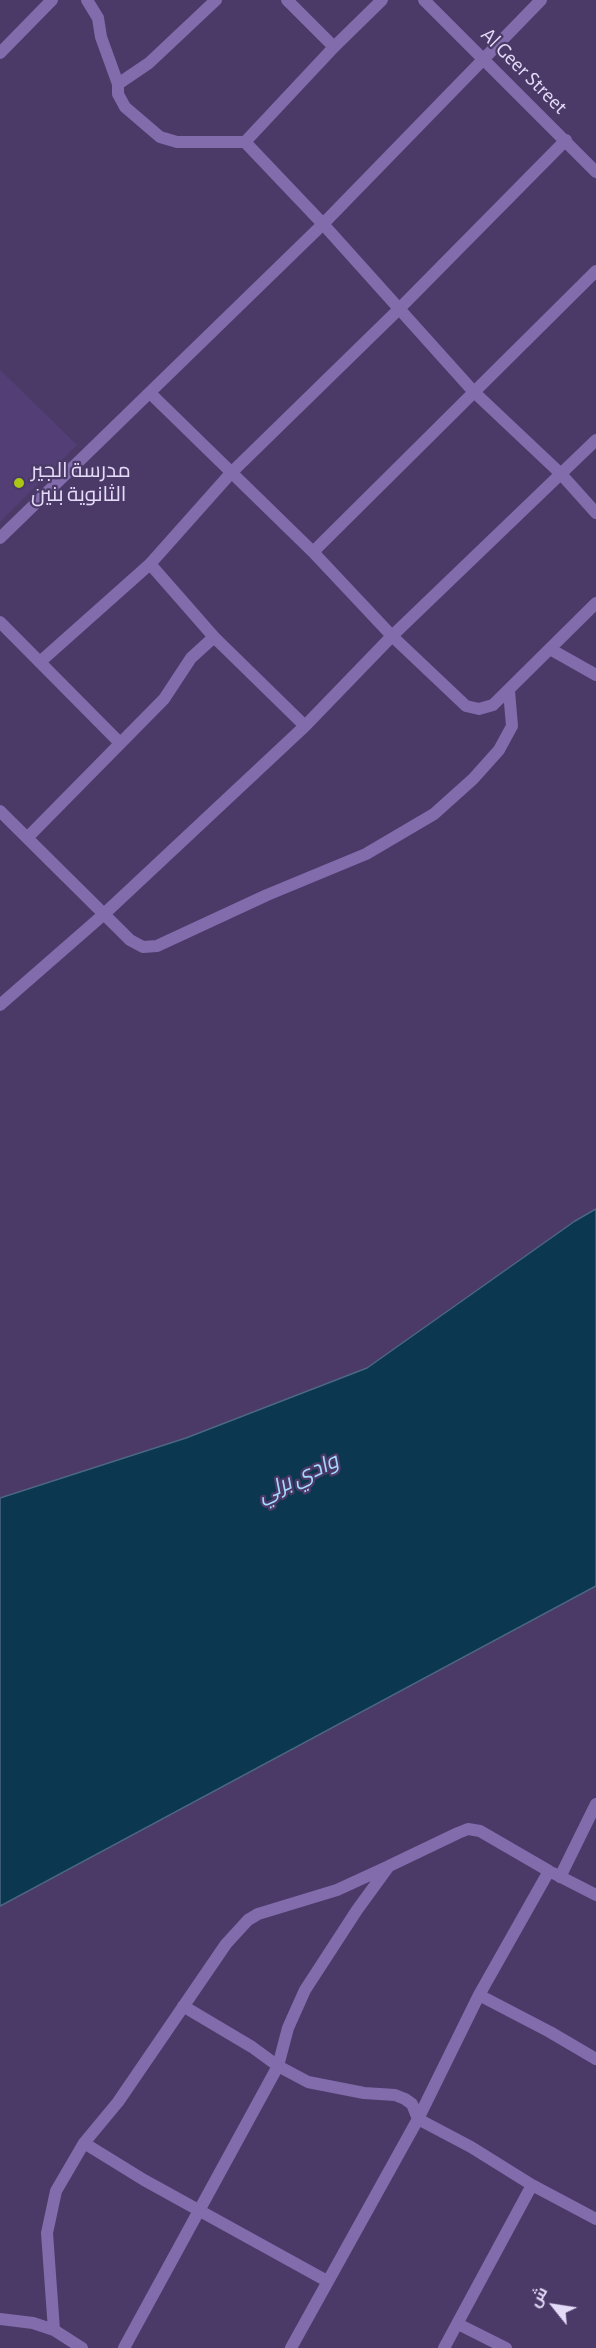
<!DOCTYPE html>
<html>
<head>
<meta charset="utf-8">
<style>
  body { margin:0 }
  #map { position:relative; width:596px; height:2348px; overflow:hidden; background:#4b3a68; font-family:"Alegreya Sans",Cairo,sans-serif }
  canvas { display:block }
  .north { position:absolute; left:524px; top:2276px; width:60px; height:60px; -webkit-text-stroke:4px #4b3a68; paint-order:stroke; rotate:300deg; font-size:16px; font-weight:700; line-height:24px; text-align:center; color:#e4dbf8 }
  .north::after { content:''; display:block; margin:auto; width:21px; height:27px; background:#e4dbf8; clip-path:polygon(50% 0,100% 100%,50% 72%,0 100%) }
</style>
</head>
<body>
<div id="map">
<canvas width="596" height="2348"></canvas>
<div class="north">ش</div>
</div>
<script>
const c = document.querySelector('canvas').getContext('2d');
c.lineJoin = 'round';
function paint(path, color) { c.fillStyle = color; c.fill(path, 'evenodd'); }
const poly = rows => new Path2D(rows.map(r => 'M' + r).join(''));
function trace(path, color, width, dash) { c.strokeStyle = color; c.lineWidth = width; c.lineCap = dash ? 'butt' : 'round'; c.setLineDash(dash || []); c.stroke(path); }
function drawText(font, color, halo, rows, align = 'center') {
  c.font = font + ' "Alegreya Sans",Cairo,sans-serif'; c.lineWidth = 4.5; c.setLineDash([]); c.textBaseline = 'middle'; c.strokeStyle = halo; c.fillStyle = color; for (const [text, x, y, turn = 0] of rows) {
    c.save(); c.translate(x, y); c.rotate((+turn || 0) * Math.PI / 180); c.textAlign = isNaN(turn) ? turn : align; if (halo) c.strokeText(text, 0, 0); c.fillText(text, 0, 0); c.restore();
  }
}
paint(poly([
  [0,370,77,445,0,522]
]), '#533f75');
const water = poly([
  [596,1209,596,1586,0,1906,0,1498,186,1438,367,1368,575,1221,596,1209]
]);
paint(water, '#0b3750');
trace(water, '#4c6882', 1.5);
trace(poly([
  [87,0,98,18,101,37,118,84,118,94,125,107,160,137,177,142,245,142,323,224,473,391,561,474,596,513],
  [287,0,334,47],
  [424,0,596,172],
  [0,53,52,0],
  [118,84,149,63,216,0],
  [245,142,334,47,382,0],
  [150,393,313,552,392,636,466,706,479,709,493,705,596,603],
  [0,538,323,224,541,0],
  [313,552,596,271],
  [150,564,214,637,305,726],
  [0,622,120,743],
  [550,649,596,675],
  [41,661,150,564,231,473,398,310,566,140],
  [0,811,130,940,143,947,157,946,267,895,366,854,434,814,473,779,499,750,512,726,509,691],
  [27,838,164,699,191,658,214,637],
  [0,1005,103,915,305,726,392,636,596,440],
  [553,1873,596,1895],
  [560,1877,596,1804],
  [479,1995,550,2032,596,2059],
  [84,2143,144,2180,327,2281],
  [0,2319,33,2323,54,2330,82,2348],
  [458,2324,506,2348],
  [54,2330,47,2233,56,2191,84,2143,118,2102,226,1944,248,1920,258,1914,337,1890,387,1867],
  [124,2348,278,2066,252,2047,183,2006],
  [291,2348,418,2119,479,1995,549,1871,480,1831,468,1829,458,1833,389,1866,357,1910,305,1990,288,2028,278,2066,308,2082,364,2093,395,2095,405,2099,412,2104,418,2119,471,2147,532,2185,596,2219],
  [444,2348,532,2185]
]), '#826cac', 12);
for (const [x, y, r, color] of [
  [19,483,6,"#abc615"]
]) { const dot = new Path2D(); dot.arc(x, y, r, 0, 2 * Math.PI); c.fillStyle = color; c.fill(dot); trace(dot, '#4b3a68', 2); }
drawText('21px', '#e4dbf8', '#4b3a68', [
  ["Al Geer Street",524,71,45]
]);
drawText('21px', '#e4dbf8', '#4b3a68', [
  ["مدرسة الجير",31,471],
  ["الثانوية بنين",31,495]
], 'left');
drawText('italic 22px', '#a3d9ff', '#4b3a68', [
  ["وادي برلي",298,1478,-25]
]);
</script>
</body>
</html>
